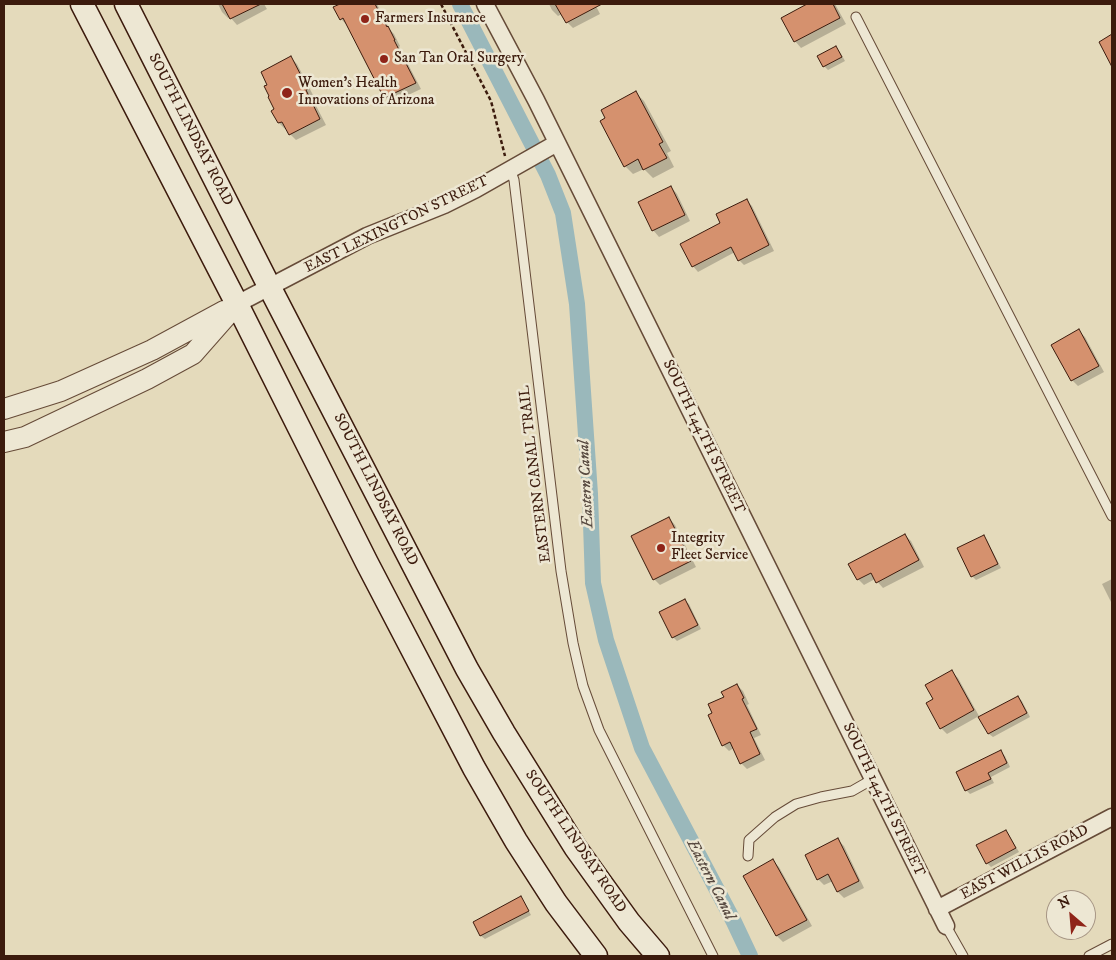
<!DOCTYPE html>
<html>
<head>
<meta charset="utf-8">
<style>
  body { margin:0 }
  #map { position:relative; width:1116px; height:960px; overflow:hidden; background:#e4dabb; font-family:"IM FELL DW Pica",serif }
  canvas { display:block }
  .frame { position:absolute; inset:0; border:5px solid #3c1b0d; pointer-events:none }
  .north { position:absolute; left:1046px; top:890px; width:50px; height:50px; box-sizing:border-box; background:#ede7d3; border:1px solid #a69584; border-radius:50%; rotate:333deg; font-size:14px; font-weight:700; line-height:20px; text-align:center; color:#3c1b0d }
  .north::after { content:''; display:block; margin:auto; width:18px; height:22px; background:#8f2418; clip-path:polygon(50% 0,100% 100%,50% 72%,0 100%) }
</style>
</head>
<body>
<div id="map">
<canvas width="1116" height="960"></canvas>
<div class="frame"></div>
<div class="north">N</div>
</div>
<script>
const c = document.querySelector('canvas').getContext('2d');
c.lineJoin = 'round';
function paint(path, color) { c.fillStyle = color; c.fill(path, 'evenodd'); }
const poly = rows => new Path2D(rows.map(r => 'M' + r).join(''));
function trace(path, color, width, dash) { c.strokeStyle = color; c.lineWidth = width; c.lineCap = dash ? 'butt' : 'round'; c.setLineDash(dash || []); c.stroke(path); }
function drawText(font, color, halo, rows, align = 'center') {
  c.font = font + ' "IM FELL DW Pica",serif'; c.lineWidth = 5; c.setLineDash([]); c.textBaseline = 'middle'; c.strokeStyle = halo; c.fillStyle = color; for (const [text, x, y, turn = 0] of rows) {
    c.save(); c.translate(x, y); c.rotate((+turn || 0) * Math.PI / 180); c.textAlign = isNaN(turn) ? turn : align; if (halo) c.strokeText(text, 0, 0); c.fillText(text, 0, 0); c.restore();
  }
}
paint(poly([
  [218,4,264,4,267,9,237,25,230,17,228,18,222,12],
  [336,4,377,4,390,30,394,34,400,46,399,47,421,89,391,103,385,97,347,25,341,19],
  [549,4,595,4,600,14,573,28,567,22,562,14,558,16,552,10],
  [810,4,835,4,846,24,801,48,795,41,783,18],
  [836,48,840,52,845,61,828,70,824,66,819,57],
  [291,58,297,64,313,95,311,96,326,125,296,140,290,134,286,128,285,129,279,123,276,110],
  [636,93,644,101,671,151,667,153,674,167,653,178,644,169,633,174,625,166],
  [671,187,677,194,690,221,659,237,653,230],
  [747,201,752,206,774,251,744,265,739,260,735,252,698,272,693,266,721,223],
  [1079,331,1085,337,1104,372,1078,386,1072,380],
  [669,518,675,525,696,567,660,585,654,579],
  [905,535,911,541,924,567,883,588,875,579,864,585,858,579],
  [983,536,987,540,1001,568,976,580,972,576],
  [1112,579,1112,604,1102,584],
  [685,601,689,604,701,629,677,641,673,637],
  [952,672,958,678,979,716,947,734,941,728,934,699],
  [737,685,743,691,749,704,747,705,761,735,754,738,765,760,747,769,741,763,734,748,729,751,723,745,714,714,725,697],
  [1018,697,1022,701,1030,717,993,737,989,734],
  [1001,752,1005,756,1010,767,991,777,994,783,970,794,966,790],
  [1006,831,1009,835,1019,852,991,867,987,863],
  [838,840,844,846,864,888,844,898,838,892,833,881,824,885,818,879],
  [773,861,779,867,812,926,783,942,777,936,744,876],
  [521,898,524,902,531,915,485,939,481,936,474,922]
]), '#0003');
trace(poly([
  [460,4,548,175,563,213,577,304,590,494,593,583,606,640,642,748,734,922,750,956]
]), '#9ab8bb', 16);
const building = poly([
  [222,4,261,4,230,19,222,4],
  [340,4,375,4,387,27,388,26,395,40,394,40,416,83,384,98,343,18,340,20,333,7,340,4],
  [555,4,602,4,566,23,555,4],
  [807,4,833,4,840,18,794,42,781,18,807,4],
  [1112,34,1112,67,1099,42,1112,34],
  [836,46,842,57,823,67,817,56,836,46],
  [291,56,308,89,306,90,320,119,289,135,282,122,278,123,271,111,274,109,268,97,269,96,264,86,267,85,261,72,291,56],
  [636,91,663,142,659,144,667,158,643,170,638,159,624,167,600,121,605,118,601,110,636,91],
  [671,186,685,215,652,231,638,202,671,186],
  [747,199,769,245,738,261,731,247,692,267,680,244,720,223,716,214,747,199],
  [1079,329,1099,366,1071,381,1051,345,1079,329],
  [669,517,691,561,653,580,631,536,669,517],
  [905,534,919,560,876,583,871,573,857,580,848,564,905,534],
  [984,535,998,564,971,577,957,548,984,535],
  [685,599,698,625,672,638,659,612,685,599],
  [952,670,974,710,940,729,926,703,933,699,925,685,952,670],
  [737,684,744,698,742,699,757,729,750,732,760,754,740,764,730,742,722,746,708,715,712,713,708,704,724,697,721,692,737,684],
  [1018,696,1027,713,988,734,978,717,1018,696],
  [1001,750,1007,763,988,773,991,779,965,791,956,772,1001,750],
  [1006,830,1016,848,986,864,976,845,1006,830],
  [838,838,859,881,837,892,828,874,817,880,805,855,838,838],
  [773,859,807,920,776,936,743,876,773,859],
  [521,896,529,911,480,936,473,922,521,896]
]);
paint(building, '#d5916e');
trace(building, '#3c1b0d', 1);
const service = poly([
  [856,17,1112,516],
  [510,169,514,180,561,571,573,643,578,665,583,686,599,730,713,956],
  [748,856,749,840,775,817,796,804,821,797,852,791,873,779],
  [946,926,963,956],
  [1089,956,1112,944]
]);
const minor = poly([
  [485,4,536,100,946,926],
  [237,304,367,236,444,205,476,189,557,143],
  [937,909,1112,817]
]);
const tertiary = poly([
  [4,409,61,391,152,350,224,311],
  [4,442,25,437,147,379,193,354,237,304]
]);
const secondary = poly([
  [82,4,237,304,367,563,474,768,516,841,556,903,596,956],
  [126,4,270,288,467,669,504,733,575,847,629,922,658,956]
]);
trace(service, '#664b38', 11);
trace(minor, '#664b38', 19);
trace(tertiary, '#664b38', 22);
trace(secondary, '#3c1b0d', 25);
trace(poly([
  [441,4,491,101,505,156]
]), '#3c1b0d', 2.5, [4, 2.5]);
trace(service, '#ede7d3', 9);
trace(minor, '#ede7d3', 16);
trace(tertiary, '#ede7d3', 20);
trace(secondary, '#ede7d3', 22);
for (const [x, y, r, color] of [
  [365,19,5,"#8f2418"],
  [384,59,5,"#8f2418"],
  [287,93,6,"#8f2418"],
  [661,548,5,"#8f2418"]
]) { const dot = new Path2D(); dot.arc(x, y, r, 0, 2 * Math.PI); c.fillStyle = color; c.fill(dot); trace(dot, '#ede7d3', 2); }
drawText('15px', '#3c1b0d', '#ede7d3', [
  ["Farmers Insurance",375,19],
  ["San Tan Oral Surgery",394,59],
  ["Women's Health",298,84],
  ["Innovations of Arizona",298,101],
  ["Integrity",671,539],
  ["Fleet Service",671,556]
], 'left');
drawText('15px', '#3c1b0d', '#ede7d3', [
  ["SOUTH LINDSAY ROAD",190,130,63],
  ["EAST LEXINGTON STREET",397,225,-26],
  ["SOUTH 144TH STREET",703,437,64],
  ["EASTERN CANAL TRAIL",536,474,-97],
  ["SOUTH LINDSAY ROAD",375,490,63],
  ["SOUTH 144TH STREET",883,800,64],
  ["SOUTH LINDSAY ROAD",575,842,56],
  ["EAST WILLIS ROAD",1025,863,-28]
]);
drawText('italic 16px', '#584a41', '#ede7d3', [
  ["Eastern Canal",587,484,-93],
  ["Eastern Canal",710,880,63]
]);
</script>
</body>
</html>
